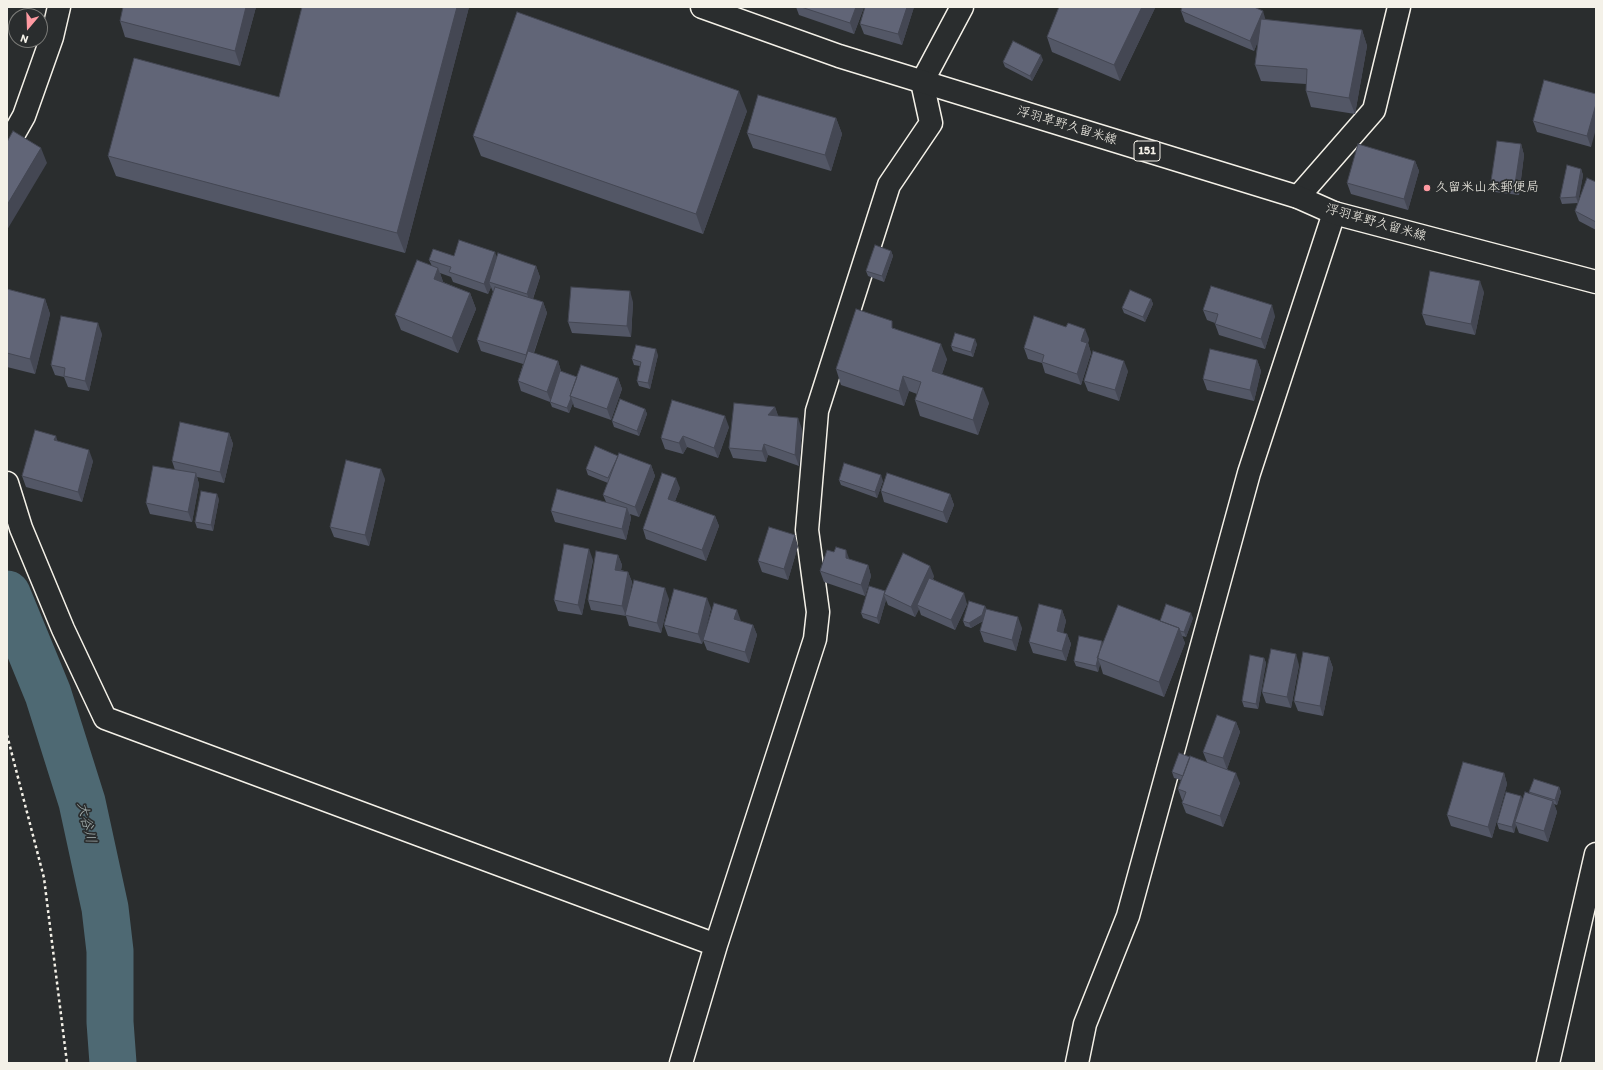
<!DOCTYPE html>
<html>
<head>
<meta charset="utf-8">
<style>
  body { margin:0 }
  #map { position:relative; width:1603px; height:1070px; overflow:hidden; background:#2a2d2e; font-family:Itim,sans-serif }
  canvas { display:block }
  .frame { position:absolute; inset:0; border:8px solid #f4f1e8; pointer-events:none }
  .north { position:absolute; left:8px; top:8px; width:40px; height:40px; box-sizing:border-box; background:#2a2d2e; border:1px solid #7b7b78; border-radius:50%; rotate:199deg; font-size:11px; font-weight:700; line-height:16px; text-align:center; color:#f4f1e8 }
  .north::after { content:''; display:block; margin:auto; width:14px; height:18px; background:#ff9aa2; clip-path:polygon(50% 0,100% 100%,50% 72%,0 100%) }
</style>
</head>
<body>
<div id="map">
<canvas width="1603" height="1070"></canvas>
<div class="frame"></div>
<div class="north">N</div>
</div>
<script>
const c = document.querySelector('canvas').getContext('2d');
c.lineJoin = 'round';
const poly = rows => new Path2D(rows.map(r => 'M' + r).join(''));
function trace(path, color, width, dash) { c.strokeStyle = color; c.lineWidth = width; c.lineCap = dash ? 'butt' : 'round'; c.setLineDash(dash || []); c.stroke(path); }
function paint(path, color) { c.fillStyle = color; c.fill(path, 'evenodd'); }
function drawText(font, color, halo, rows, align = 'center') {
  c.font = font + ' Itim,"Klee One",sans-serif'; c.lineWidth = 3.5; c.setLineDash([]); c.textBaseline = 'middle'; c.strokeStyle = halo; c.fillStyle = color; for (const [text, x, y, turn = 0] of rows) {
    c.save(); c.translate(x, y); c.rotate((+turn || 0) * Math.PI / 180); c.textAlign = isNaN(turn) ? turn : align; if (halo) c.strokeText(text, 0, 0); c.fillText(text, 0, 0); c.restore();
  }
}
trace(poly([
  [7,594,48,694,82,802,105,908,110,951,110,1022,113,1063]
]), '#4e6973', 47);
const street = poly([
  [7,146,24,116,52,37,59,7],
  [1298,197,1374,110,1399,7],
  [7,483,21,528,63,629,105,718,716,945],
  [681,1063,716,945,815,639,818,612,807,530,817,411,889,185,931,123,922,82,962,7],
  [1077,1063,1085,1024,1128,916,1249,473,1334,213],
  [1548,1063,1596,854]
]);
const primary = poly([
  [702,7,839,56,1298,197,1334,213,1596,282]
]);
trace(street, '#f4f1e8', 25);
trace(primary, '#f4f1e8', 25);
trace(poly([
  [7,735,44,878,67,1063]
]), '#f4f1e8', 2.5, [3, 3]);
trace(street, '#2a2d2e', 22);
trace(primary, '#2a2d2e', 22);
paint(poly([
  [256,7,240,66,125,37,120,21],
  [302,7,469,7,405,253,116,176,108,156,279,97],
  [796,7,864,7,854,34,799,15],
  [914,7,902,45,864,34,860,24],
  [1155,8,1120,81,1052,52,1047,37],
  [1181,11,1362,30,1367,46,1355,114,1311,107,1306,91,1306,84,1261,81,1255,65,1258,41,1254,51,1185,22],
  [1043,60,1032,81,1005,67,1003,62],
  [1596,94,1591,147,1537,132,1533,121],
  [747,111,703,234,481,156,473,136],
  [836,118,842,134,831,171,753,148,747,133],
  [1521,144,1524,155,1519,195,1495,192,1491,181],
  [1415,161,1419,171,1408,210,1351,194,1347,183],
  [1581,169,1583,175,1578,202,1596,182,1596,230,1579,221,1575,211,1578,203,1562,204,1560,198],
  [891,251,893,256,884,282,868,276,866,271],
  [454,256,497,258,536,266,540,277,533,299,543,302,547,313,534,353,558,361,561,371,577,377,618,378,622,389,611,420,574,407,573,403,569,413,552,407,550,402,521,391,518,381,523,364,481,351,477,340,493,292,491,287,488,294,453,282,451,277,440,273,443,282,470,293,476,309,458,353,401,330,395,315,432,266,429,260],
  [7,289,45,299,50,314,35,374,7,367],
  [1484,292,1475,335,1426,325,1422,314],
  [1151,299,1153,304,1145,322,1124,313,1122,308],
  [633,302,631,337,572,333,568,322],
  [1203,310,1275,316,1265,349,1219,335,1215,324,1215,323,1207,320],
  [894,328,947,359,942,374,989,403,978,435,920,416,915,400,917,394,909,391,904,406,841,385,836,369],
  [102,334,89,391,68,387,64,377,55,375,51,365],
  [1089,339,1088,343,1091,353,1081,385,1045,373,1042,363,1028,359,1024,348],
  [977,344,973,357,953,351,951,346],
  [658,355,650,389,639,386,637,381,640,366,634,365,632,359],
  [1257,360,1261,371,1254,401,1207,390,1203,379],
  [1128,371,1119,401,1088,391,1084,381],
  [775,407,778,416,802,429,799,466,768,455,766,462,733,458,729,448],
  [645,409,647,414,639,436,614,427,612,421],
  [729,427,718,458,687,447,683,454,665,449,661,438],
  [229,433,233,444,224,483,197,477,199,484,192,522,150,514,146,503,175,470,172,461],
  [57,441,93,461,82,502,26,487,22,476],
  [618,456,651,465,655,476,639,517,630,514,631,518,626,540,555,522,551,511,606,502,603,495,608,483,588,475,586,469],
  [385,479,369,546,334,537,330,527],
  [839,480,883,481,877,498,841,485],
  [680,488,675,501,715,516,719,526,706,561,646,539,643,529],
  [881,491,950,494,954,505,947,523,884,502],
  [219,499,213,531,197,528,195,522],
  [798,546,788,580,762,572,758,561],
  [618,555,622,565,621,570,628,572,632,582,628,605,669,599,661,633,629,626,626,616,591,610,588,600],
  [593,560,582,615,558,611,554,600],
  [868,565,871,576,865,596,824,582,820,571],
  [934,576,933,579,967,604,955,630,921,615,919,609,915,617,888,605,886,600,879,624,863,618,861,613,885,591],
  [985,606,986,609,1022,628,1016,651,984,642,980,631,983,621,971,628,965,626,963,621],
  [711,608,702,644,668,636,664,625],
  [1062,610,1066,621,1063,633,1067,634,1071,644,1066,661,1033,653,1029,642],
  [1193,618,1186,637,1182,636,1185,643,1164,697,1103,674,1100,664,1098,672,1076,666,1074,661,1102,641,1103,644],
  [740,621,753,625,757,635,749,663,707,650,703,640],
  [1329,657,1333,668,1323,716,1298,711,1294,701],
  [1264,658,1266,663,1258,709,1244,707,1242,701],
  [1299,665,1291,708,1266,703,1262,692],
  [1236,722,1240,732,1227,769,1240,783,1223,827,1186,813,1182,803,1183,800,1182,800,1178,789,1181,780,1174,778,1172,772,1207,762,1203,752],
  [1504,773,1507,784,1492,838,1451,826,1447,815],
  [1559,787,1561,792,1557,805,1554,804,1557,812,1548,842,1519,833,1516,825,1514,833,1499,829,1497,823,1521,796,1522,799,1530,794,1529,792]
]), '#535766');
paint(poly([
  [246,7,256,7,240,66,235,51],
  [457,7,469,7,405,253,397,233],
  [856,7,864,7,854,34,850,23],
  [907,7,914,7,902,45,898,34],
  [1142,7,1154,7,1155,8,1120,81,1114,65],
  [1263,11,1266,21,1254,51,1250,41],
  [1362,30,1367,46,1355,114,1349,98],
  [1041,55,1043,60,1032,81,1030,76],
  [739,91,747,111,703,234,696,214],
  [1596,104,1596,129,1591,147,1587,136],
  [836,118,842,134,831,171,825,155],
  [1521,144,1524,155,1519,195,1515,184],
  [41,148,47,163,7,230,7,205],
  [1415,161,1419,171,1408,210,1404,199],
  [1581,169,1583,175,1578,203,1576,197],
  [891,251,893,256,884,282,882,276],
  [495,252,499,263,489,282,491,287,488,294,484,284],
  [536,266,540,277,531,304,527,294],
  [438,268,444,284,434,279],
  [1480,281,1484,292,1475,335,1471,324],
  [630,291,633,302,631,337,627,326],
  [470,293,476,309,458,353,452,338],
  [45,299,50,314,35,374,30,359],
  [1151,299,1153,304,1145,322,1143,317],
  [543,302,547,313,529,366,526,355],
  [1272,305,1275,316,1265,349,1261,339],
  [98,323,102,334,89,391,85,381],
  [1085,329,1089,339,1088,343,1091,353,1081,385,1077,374,1081,341],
  [975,339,977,344,973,357,971,352],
  [941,344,947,359,938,386,932,371],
  [656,349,658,355,650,389,648,383],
  [1257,360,1261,371,1254,401,1250,390],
  [558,361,561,372,551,402,547,392],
  [1124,361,1128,371,1119,401,1115,390],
  [903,376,909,391,904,406,899,391],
  [618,378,622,389,611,420,607,409],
  [983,388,989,403,978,435,973,420],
  [571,398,573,403,569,413,567,408],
  [775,407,779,418,768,415],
  [645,409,647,414,639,436,637,431],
  [725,416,729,427,718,458,714,448],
  [798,418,802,429,799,466,795,455],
  [229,433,233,444,224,483,220,472],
  [56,436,59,446,54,440],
  [683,436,687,447,683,454,679,443],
  [764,444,768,455,766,462,762,451],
  [89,450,93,461,82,502,78,492],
  [651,465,655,476,639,517,635,507],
  [381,469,385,479,369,546,365,535],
  [196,473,199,484,192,522,188,512],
  [881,475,883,481,877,498,875,492],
  [676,478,680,488,672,509,668,499],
  [217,494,219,499,213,531,211,525],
  [950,494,954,505,947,523,943,512],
  [627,508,631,518,626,540,622,529],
  [715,516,719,526,706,561,702,550],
  [795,535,798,546,788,580,784,569],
  [589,549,593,560,582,615,578,605],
  [846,550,850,561,846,558],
  [618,555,622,565,619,580,615,570],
  [868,565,871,576,865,596,861,585],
  [930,566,934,576,920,606,917,605,919,609,915,617,911,607],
  [628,572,632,582,626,616,622,606],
  [665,588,669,599,661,633,657,623],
  [964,593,967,604,955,630,951,620],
  [884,595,886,600,879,624,877,618],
  [707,598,711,608,702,644,698,634],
  [985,606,987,611,984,620,971,628,969,623],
  [737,610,741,621,734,619],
  [1062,610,1066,621,1061,641,1057,631],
  [1191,613,1193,618,1186,637,1184,632],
  [1018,617,1022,628,1016,651,1012,640],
  [753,625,757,635,749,663,745,652],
  [1179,628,1185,643,1164,697,1159,682],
  [1067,634,1071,644,1066,661,1062,651],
  [1102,641,1104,646,1098,658],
  [1296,654,1299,665,1291,708,1287,697],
  [1329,657,1333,668,1323,716,1320,706],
  [1264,658,1266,663,1258,709,1256,704],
  [1098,659,1100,664,1098,672,1096,666],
  [1236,722,1240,732,1227,769,1223,758],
  [1236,773,1240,783,1223,827,1220,816],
  [1504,773,1507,784,1492,838,1488,827],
  [1559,787,1561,792,1557,805,1555,800],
  [1521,796,1523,801,1515,822,1516,825,1514,833,1512,827],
  [1553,801,1557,812,1548,842,1544,831]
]), '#444753');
const building = poly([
  [123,7,246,7,235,51,120,21,123,7],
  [302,7,457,7,397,233,108,156,134,58,279,97,302,7],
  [801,7,856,7,850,23,801,7],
  [865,7,907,7,898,34,860,24,865,7],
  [1059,7,1142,7,1114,65,1047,37,1059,7],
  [1182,7,1254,7,1263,11,1250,41,1181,11,1182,7],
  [517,12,739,91,696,214,473,136,517,12],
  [1261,19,1362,30,1349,98,1306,91,1307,69,1255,65,1261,19],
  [1013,41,1041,55,1030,76,1003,62,1013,41],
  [1544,80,1596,94,1596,104,1587,136,1533,121,1544,80],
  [758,95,836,118,825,155,747,133,758,95],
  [13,131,41,148,7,205,7,142,13,131],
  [1497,141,1521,144,1515,184,1491,181,1497,141],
  [1358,144,1415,161,1404,199,1347,183,1358,144],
  [1567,165,1581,169,1576,197,1560,198,1567,165],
  [1587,178,1596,182,1596,222,1575,211,1587,178],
  [459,240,495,252,484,284,449,272,451,267,429,260,433,249,454,256,459,240],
  [875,245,891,251,882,276,866,271,875,245],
  [498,253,536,266,527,294,489,282,498,253],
  [417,260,438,268,434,279,470,293,452,338,395,315,417,260],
  [1430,271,1480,281,1471,324,1422,314,1430,271],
  [1211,286,1272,305,1261,339,1215,324,1218,314,1203,310,1211,286],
  [495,287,543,302,526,355,477,340,495,287],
  [571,287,630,291,627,326,568,322,571,287],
  [7,289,45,299,30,359,7,353,7,289],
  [1130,290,1151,299,1143,317,1122,308,1130,290],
  [856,309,892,321,892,328,941,344,932,371,983,388,973,420,915,400,921,382,903,376,899,391,836,369,856,309],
  [61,316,98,323,85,381,64,376,65,368,51,365,61,316],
  [1034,316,1066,327,1068,323,1085,329,1081,341,1087,343,1077,374,1042,362,1044,355,1024,348,1034,316],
  [955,333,975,339,971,352,951,346,955,333],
  [636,345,656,349,648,383,637,381,641,362,632,359,636,345],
  [1210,349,1257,360,1250,390,1203,379,1210,349],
  [528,351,558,361,547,392,518,381,528,351],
  [1093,351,1124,361,1115,390,1084,381,1093,351],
  [581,365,618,378,607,409,570,396,581,365],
  [560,371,577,377,570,396,571,398,567,408,550,402,560,371],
  [620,399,645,409,637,431,612,421,620,399],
  [672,400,725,416,714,448,683,436,679,443,661,438,672,400],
  [734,403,775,407,768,415,798,418,795,455,764,444,762,451,729,448,734,403],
  [180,422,229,433,220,472,172,461,180,422],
  [35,430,56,436,54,440,89,450,78,492,22,476,35,430],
  [595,446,618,456,608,478,586,469,595,446],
  [619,453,651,465,635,507,603,495,619,453],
  [346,460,381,469,365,535,330,527,346,460],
  [844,463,881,475,875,492,839,480,844,463],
  [153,466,196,473,188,512,146,503,153,466],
  [662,473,676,478,668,499,715,516,702,550,643,529,662,473],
  [887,473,950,494,943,512,881,491,887,473],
  [557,489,627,508,622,529,551,511,557,489],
  [201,491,217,494,211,525,195,522,201,491],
  [769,527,795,535,784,569,758,561,769,527],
  [564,544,589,549,578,605,554,600,564,544],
  [836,547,846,550,846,558,868,565,861,585,820,571,827,550,834,552,836,547],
  [596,551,618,555,615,570,628,572,622,606,588,600,596,551],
  [903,553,930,566,911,607,884,594,903,553],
  [929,578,964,593,951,620,917,605,929,578],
  [634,580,665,588,657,623,625,615,634,580],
  [869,586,885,591,877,618,861,613,869,586],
  [674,589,707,598,698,634,664,625,674,589],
  [969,601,985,606,982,615,969,623,963,621,969,601],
  [714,603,737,610,734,619,753,625,745,652,703,640,714,603],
  [1039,604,1062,610,1057,631,1067,634,1062,651,1029,642,1039,604],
  [1166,604,1191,613,1184,632,1180,631,1179,628,1160,621,1166,604],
  [1118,605,1179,628,1159,682,1097,658,1118,605],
  [986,609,1018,617,1012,640,980,631,986,609],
  [1079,636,1102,641,1096,666,1074,661,1079,636],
  [1271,649,1296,654,1287,697,1262,692,1271,649],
  [1303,652,1329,657,1320,706,1294,701,1303,652],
  [1250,655,1264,658,1256,704,1242,701,1250,655],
  [1217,715,1236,722,1223,758,1203,752,1217,715],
  [1179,753,1190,757,1183,776,1172,772,1179,753],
  [1190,756,1236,773,1220,816,1182,803,1186,792,1178,789,1190,756],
  [1463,762,1504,773,1488,827,1447,815,1463,762],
  [1534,779,1559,787,1555,800,1529,792,1534,779],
  [1506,792,1521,796,1512,827,1497,823,1506,792],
  [1525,792,1553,801,1544,831,1515,822,1525,792]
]);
paint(building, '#616577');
trace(building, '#444753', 1);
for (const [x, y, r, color] of [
  [1427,188,4,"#ff9aa2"]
]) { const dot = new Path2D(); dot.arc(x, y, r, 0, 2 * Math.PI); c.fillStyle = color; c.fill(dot); trace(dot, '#2a2d2e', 1.5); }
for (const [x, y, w] of [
  [1147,151,26]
]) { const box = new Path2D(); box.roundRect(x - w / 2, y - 10, w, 20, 3); c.fillStyle = '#2a2d2e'; c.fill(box); trace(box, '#f4f1e8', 1); }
drawText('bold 12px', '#f4f1e8', null, [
  ["151",1147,151]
]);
drawText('13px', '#f4f1e8', '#2a2d2e', [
  ["浮羽草野久留米線",1067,126,17],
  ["浮羽草野久留米線",1376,223,16]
]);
drawText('13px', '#f4f1e8', '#2a2d2e', [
  ["久留米山本郵便局",1435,188]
], 'left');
drawText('italic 14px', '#a9b4b3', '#2a2d2e', [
  ["大谷川",86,823,77]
]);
</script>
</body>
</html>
